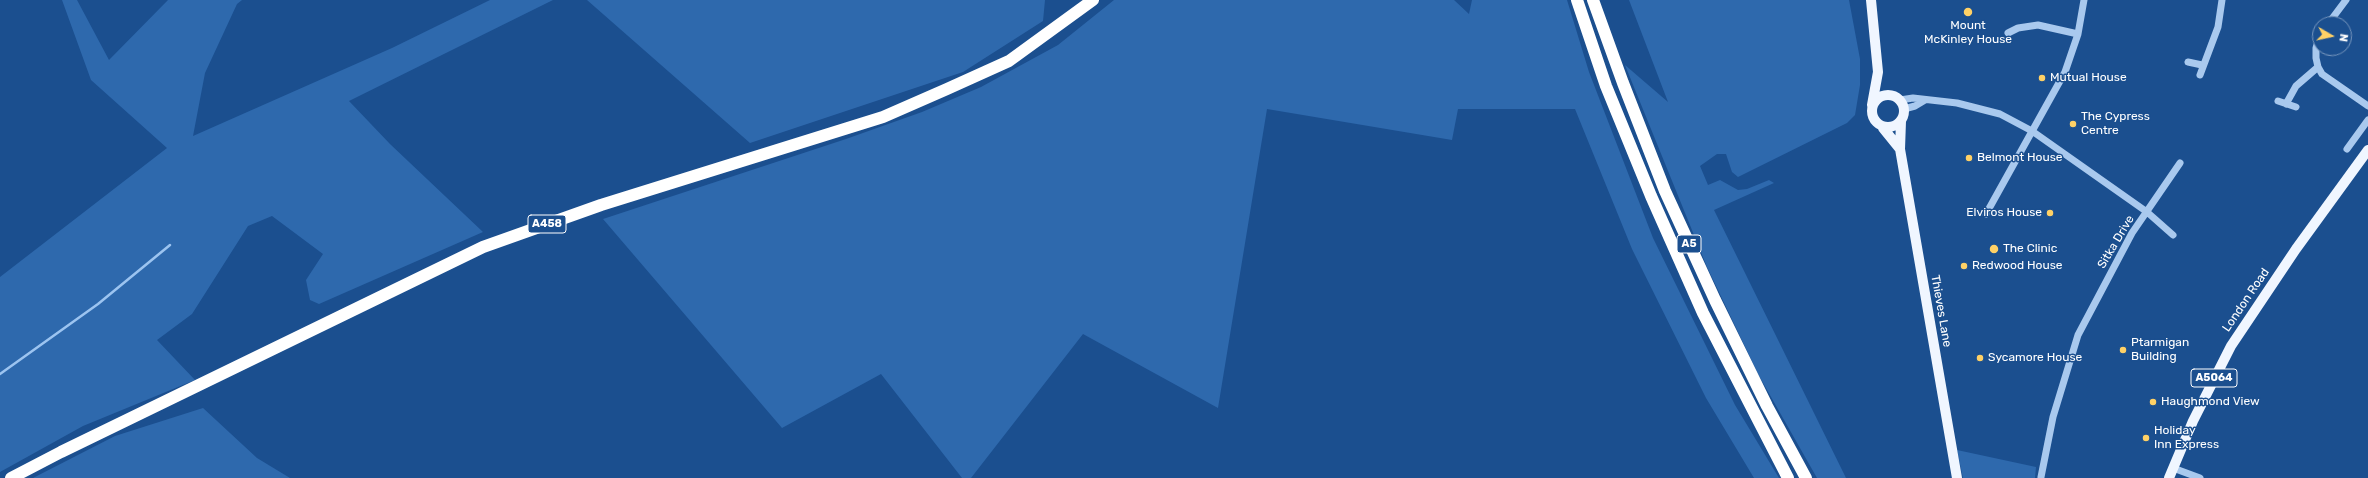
<!DOCTYPE html>
<html>
<head>
<meta charset="utf-8">
<style>
  body { margin:0 }
  #map { position:relative; width:2368px; height:478px; overflow:hidden; background:#1b4f8f; font-family:Rubik,sans-serif }
  canvas { display:block }
  .north { position:absolute; left:2312px; top:16px; width:40px; height:40px; box-sizing:border-box; background:#1b4f8f; border:1px solid #7695bc; border-radius:50%; rotate:99deg; font-size:11px; font-weight:700; line-height:16px; text-align:center; color:#fff }
  .north::after { content:''; display:block; margin:auto; width:14px; height:18px; background:#ffd166; clip-path:polygon(50% 0,100% 100%,50% 72%,0 100%) }
</style>
</head>
<body>
<div id="map">
<canvas width="2368" height="478"></canvas>
<div class="north">N</div>
</div>
<script>
const c = document.querySelector('canvas').getContext('2d');
c.lineJoin = 'round';
function paint(path, color) { c.fillStyle = color; c.fill(path, 'evenodd'); }
const poly = rows => new Path2D(rows.map(r => 'M' + r).join(''));
function trace(path, color, width, dash) { c.strokeStyle = color; c.lineWidth = width; c.lineCap = dash ? 'butt' : 'round'; c.setLineDash(dash || []); c.stroke(path); }
function drawText(font, color, halo, rows, align = 'center') {
  c.font = font + ' Rubik,sans-serif'; c.lineWidth = 3; c.setLineDash([]); c.textBaseline = 'middle'; c.strokeStyle = halo; c.fillStyle = color; for (const [text, x, y, turn = 0] of rows) {
    c.save(); c.translate(x, y); c.rotate((+turn || 0) * Math.PI / 180); c.textAlign = isNaN(turn) ? turn : align; if (halo) c.strokeText(text, 0, 0); c.fillText(text, 0, 0); c.restore();
  }
}
paint(poly([
  [62,0,77,0,109,60,168,0,242,0,237,4,205,73,193,136,392,48,490,0,553,0,349,101,390,144,483,232,319,304,310,300,306,280,323,254,272,216,248,226,192,314,157,340,195,380,83,426,0,472,0,277,167,148,91,80],
  [587,0,1045,0,1043,21,963,72,750,143],
  [1114,0,1454,0,1469,14,1472,0,1567,0,1589,72,1653,238,1735,405,1779,478,1754,478,1706,398,1632,249,1575,109,1458,109,1452,140,1267,109,1218,408,1083,334,971,478,962,478,881,374,782,428,603,219,846,139,922,112,981,87,1058,45],
  [1629,0,1849,0,1860,59,1860,85,1855,115,1847,123,1738,177,1732,172,1726,154,1717,154,1700,166,1708,185,1720,180,1738,190,1747,189,1769,180,1774,183,1714,210,1846,478,1817,478,1758,374,1707,267,1625,65,1668,102],
  [203,408,257,458,290,478,33,478,115,436],
  [1957,450,2036,467,2035,478,1963,478]
]), '#2e69ad');
trace(poly([
  [0,374,98,304,170,245]
]), '#9cc4f0', 2.5);
trace(poly([
  [2328,24,2346,0],
  [2008,33,2018,28,2038,25,2078,34],
  [2320,35,2316,48,2316,58,2318,67,2322,74,2368,106],
  [2188,62,2202,65],
  [2200,75,2218,27,2222,0],
  [1900,100,1913,98,1957,103,2000,114,2032,131,2147,212,2173,235],
  [2278,101,2296,107],
  [2286,104,2296,86,2318,67],
  [1904,109,1915,106,1925,100],
  [2347,149,2368,120],
  [1986,214,2065,72,2078,34,2084,0],
  [2173,468,2200,478],
  [2041,477,2053,417,2078,335,2132,233,2180,163]
]), '#a9c9ee', 7);
trace(poly([
  [1871,0,1878,72,1872,105],
  '1872 111a16 16 0 1 1 32 0a16 16 0 1 1-32 0Z',
  [1901,121,1900,149,1957,478],
  [1883,128,1900,149],
  [2169,478,2193,421,2231,346,2296,249,2368,150]
]), '#f0f6ff', 10);
trace(poly([
  [1577,0,1606,86,1651,196,1703,313,1788,478],
  [1593,0,1623,83,1665,191,1715,300,1767,406,1806,478],
  [11,478,61,452,483,247,601,205,883,117,947,89,1009,61,1093,0]
]), '#fff', 12);
for (const [x, y, r, color] of [
  [1968,12,5,"#ffd166"],
  [2042,78,4,"#ffd166"],
  [2073,124,4,"#ffd166"],
  [1969,158,4,"#ffd166"],
  [2050,213,4,"#ffd166"],
  [1994,249,5,"#ffd166"],
  [1964,266,4,"#ffd166"],
  [2123,350,4,"#ffd166"],
  [1980,358,4,"#ffd166"],
  [2153,402,4,"#ffd166"],
  [2146,438,4,"#ffd166"]
]) { const dot = new Path2D(); dot.arc(x, y, r, 0, 2 * Math.PI); c.fillStyle = color; c.fill(dot); trace(dot, '#1b4f8f', 1.5); }
for (const [x, y, w] of [
  [547,224,38],
  [1689,244,24],
  [2214,378,46]
]) { const box = new Path2D(); box.roundRect(x - w / 2, y - 9, w, 18, 3); c.fillStyle = '#1b4f8f'; c.fill(box); trace(box, '#fff', 1); }
drawText('bold 11px', '#fff', null, [
  ["A458",547,224],
  ["A5",1689,244],
  ["A5064",2214,378]
]);
drawText('12px', '#fff', '#1b4f8f', [
  ["Mount",1968,26,"center"],
  ["McKinley House",1968,40,"center"],
  ["Mutual House",2050,78],
  ["The Cypress",2081,117],
  ["Centre",2081,131],
  ["Belmont House",1977,158],
  ["Elviros House",2042,213,"right"],
  ["The Clinic",2003,249],
  ["Redwood House",1972,266],
  ["Ptarmigan",2131,343],
  ["Building",2131,357],
  ["Sycamore House",1988,358],
  ["Haughmond View",2161,402],
  ["Holiday",2154,431],
  ["Inn Express",2154,445]
], 'left');
drawText('12px', '#fff', '#1b4f8f', [
  ["Sitka Drive",2116,242,-59],
  ["London Road",2246,300,-56],
  ["Thieves Lane",1941,311,80]
]);
</script>
</body>
</html>
